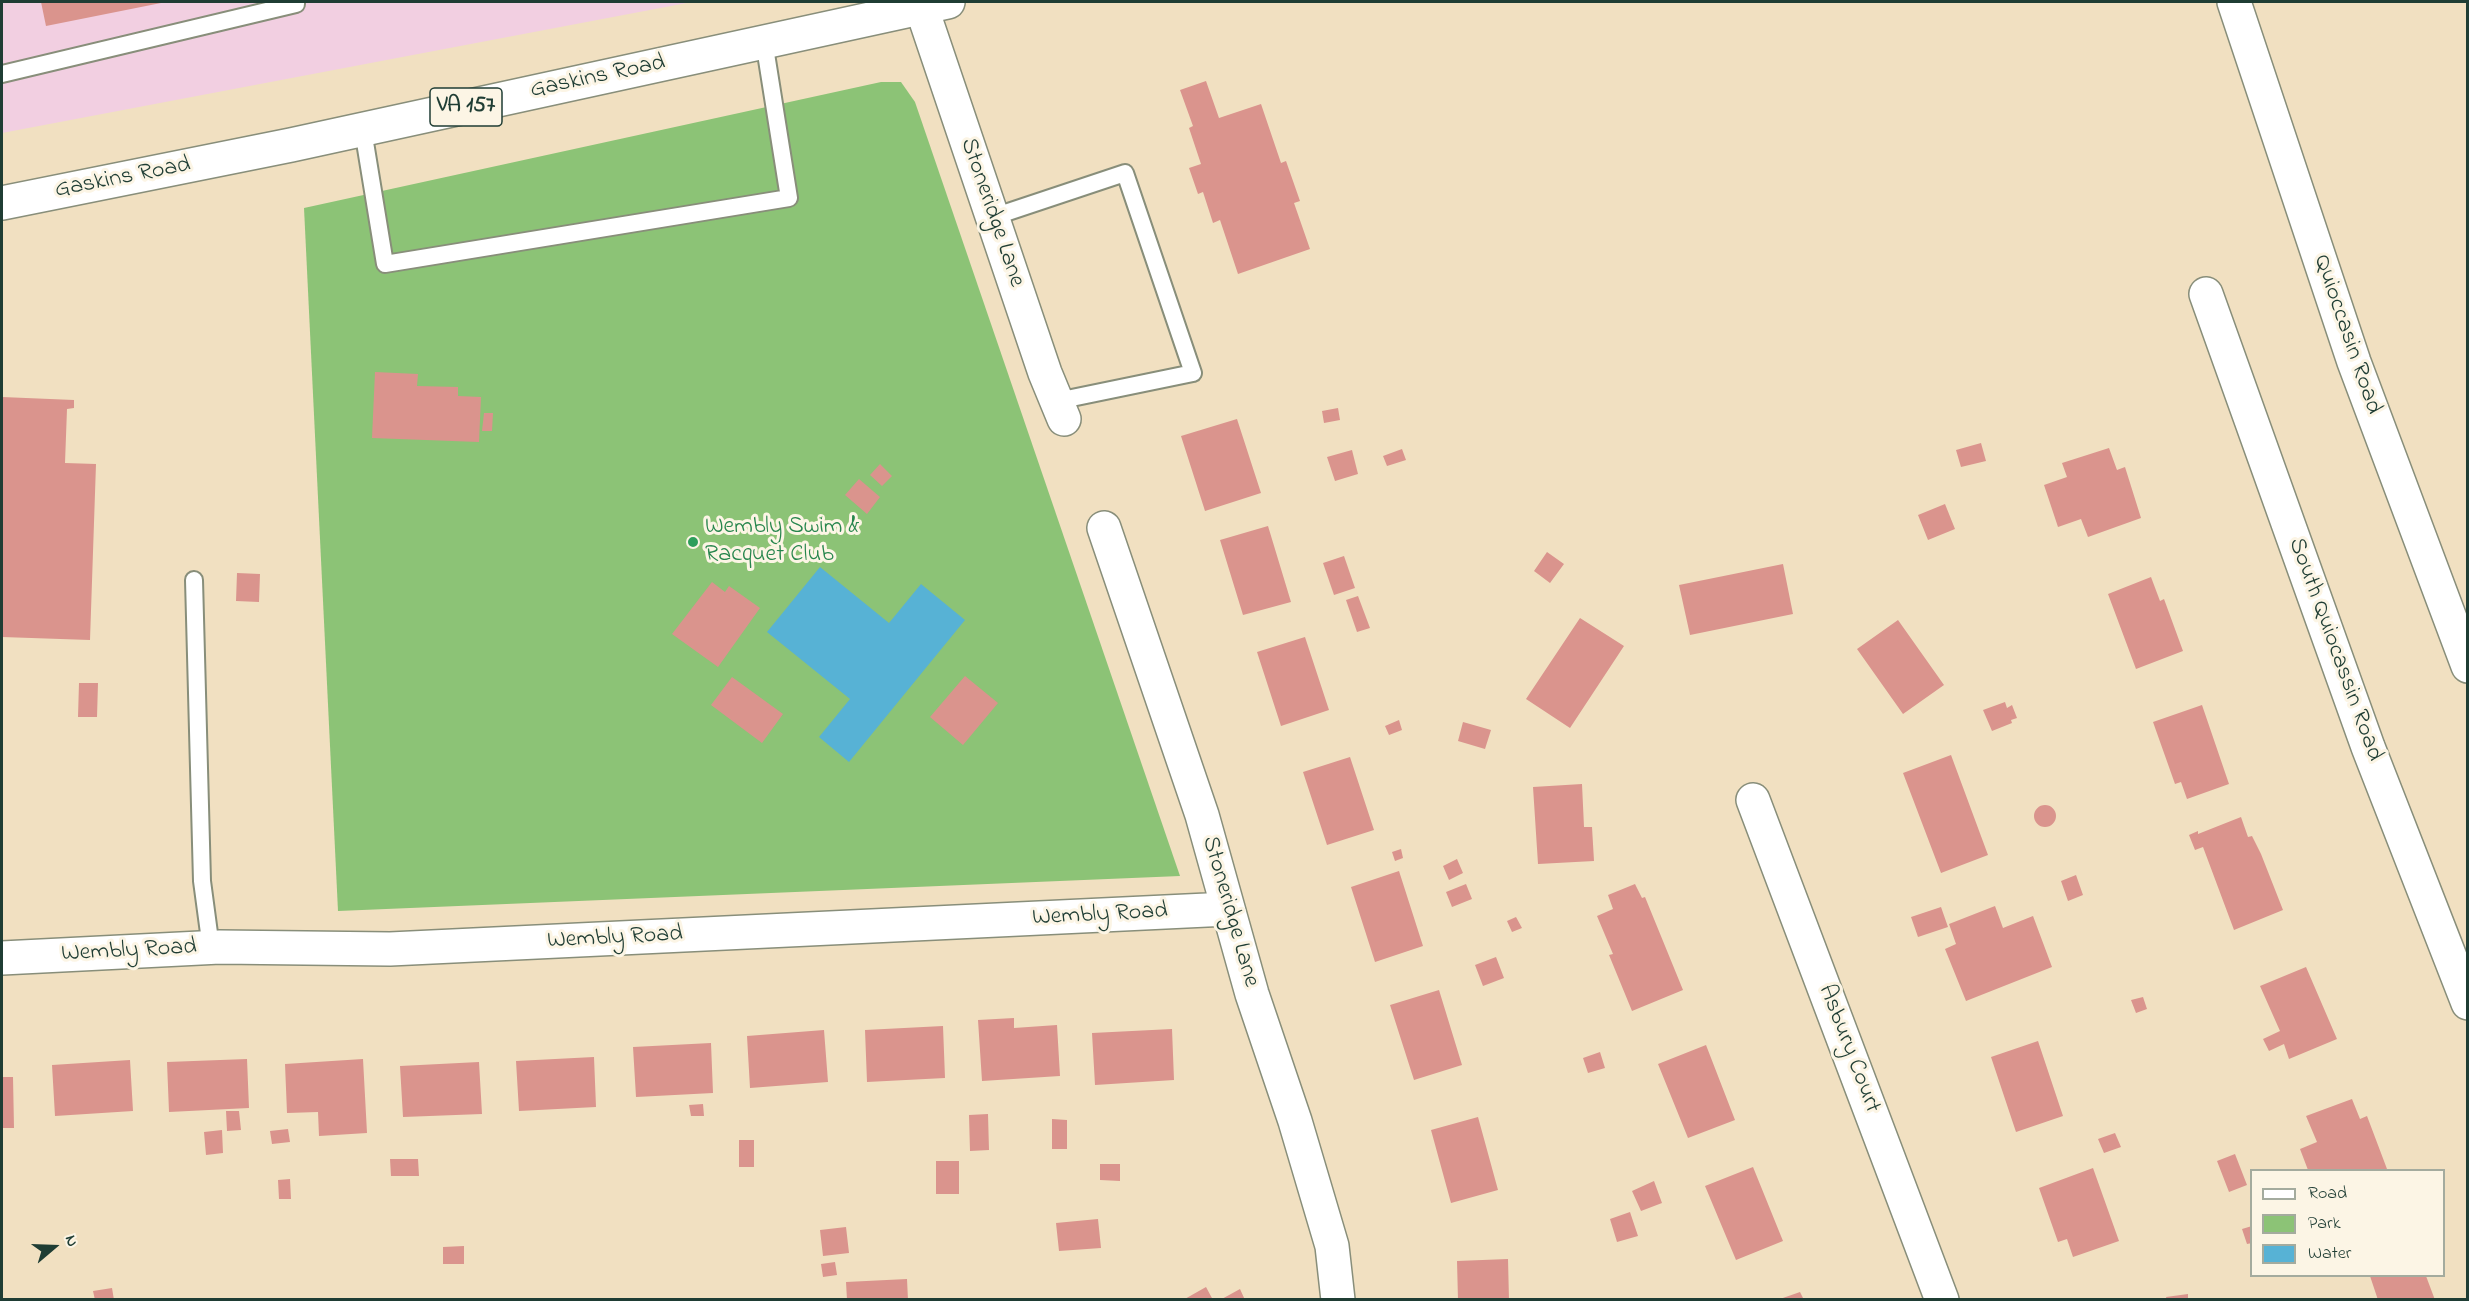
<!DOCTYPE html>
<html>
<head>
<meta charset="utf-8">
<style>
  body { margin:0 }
  #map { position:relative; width:2469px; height:1301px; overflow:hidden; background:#f1e0c1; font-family:"Indie Flower",sans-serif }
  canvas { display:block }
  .frame { position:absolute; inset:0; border:3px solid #1f3d34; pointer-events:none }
  .legend { position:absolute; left:2250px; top:1169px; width:195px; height:108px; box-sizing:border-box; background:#fcf5e5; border:2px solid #a4ab9e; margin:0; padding:8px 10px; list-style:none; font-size:18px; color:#1f3d34 }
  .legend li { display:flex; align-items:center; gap:12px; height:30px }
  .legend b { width:30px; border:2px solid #a4ab9e }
  .north { position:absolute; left:24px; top:1217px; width:60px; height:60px; -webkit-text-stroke:4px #fcf5e5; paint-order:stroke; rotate:71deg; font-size:16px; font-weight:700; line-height:24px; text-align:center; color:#1f3d34 }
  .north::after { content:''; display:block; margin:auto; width:21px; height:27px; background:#1f3d34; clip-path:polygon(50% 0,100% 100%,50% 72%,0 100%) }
</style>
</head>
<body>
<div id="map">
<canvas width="2469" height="1301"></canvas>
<div class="frame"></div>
<ul class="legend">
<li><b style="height:8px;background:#fff"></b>Road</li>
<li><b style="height:16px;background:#8cc376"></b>Park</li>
<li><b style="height:16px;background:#57b2d5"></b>Water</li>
</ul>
<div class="north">N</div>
</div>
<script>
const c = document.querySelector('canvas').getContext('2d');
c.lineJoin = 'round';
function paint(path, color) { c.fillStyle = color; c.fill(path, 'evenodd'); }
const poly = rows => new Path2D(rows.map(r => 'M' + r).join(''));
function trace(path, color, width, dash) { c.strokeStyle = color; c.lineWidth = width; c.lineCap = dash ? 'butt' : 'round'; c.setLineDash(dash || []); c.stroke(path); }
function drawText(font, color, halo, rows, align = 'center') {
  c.font = font + ' "Indie Flower",sans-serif'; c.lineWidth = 6; c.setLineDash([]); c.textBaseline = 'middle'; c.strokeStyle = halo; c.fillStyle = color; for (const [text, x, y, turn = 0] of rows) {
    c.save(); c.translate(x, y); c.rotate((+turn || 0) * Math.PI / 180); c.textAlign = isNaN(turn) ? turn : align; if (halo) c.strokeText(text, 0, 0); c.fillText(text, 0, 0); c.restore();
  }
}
paint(poly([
  [2,2,692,2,2,133]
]), '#f2cfe1');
paint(poly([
  [881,82,901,82,915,102,1180,876,338,911,304,208]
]), '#8cc376');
paint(poly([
  [820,567,889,623,921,584,965,620,849,762,819,737,850,699,767,632]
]), '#57b2d5');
paint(poly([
  [41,2,161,2,161,3,46,26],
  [1206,81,1219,118,1261,104,1281,163,1286,161,1300,201,1294,203,1310,249,1238,274,1220,220,1213,223,1203,192,1198,194,1189,168,1201,164,1189,128,1193,126,1180,90],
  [375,372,418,374,417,386,458,387,458,396,481,397,479,442,372,438],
  [2,397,74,400,74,408,67,409,65,463,96,464,90,640,2,637],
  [1338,408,1340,420,1324,423,1322,411],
  [484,413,493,413,492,431,482,431],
  [1237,419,1261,493,1205,511,1181,436],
  [1981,443,1986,461,1961,467,1956,450],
  [2109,448,2117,470,2125,467,2141,518,2088,537,2081,519,2058,527,2044,485,2067,477,2062,463],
  [1402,449,1406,460,1387,466,1383,456],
  [1352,450,1358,474,1335,481,1327,457],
  [880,464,892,476,882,486,870,475],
  [859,479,880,497,867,514,845,495],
  [1945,504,1955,529,1928,540,1918,515],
  [1268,526,1291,602,1243,615,1220,540],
  [1547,552,1564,564,1550,583,1534,571],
  [1344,556,1355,588,1334,595,1323,563],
  [1783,564,1793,614,1690,635,1679,585],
  [237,573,260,574,259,602,236,601],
  [2151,577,2160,601,2164,599,2183,651,2136,669,2108,594],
  [712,582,725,592,729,586,760,608,718,667,672,634],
  [1358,596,1370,628,1357,632,1346,600],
  [1580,618,1624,646,1570,728,1526,699],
  [1898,620,1944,685,1903,714,1857,649],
  [1305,637,1329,710,1281,726,1257,652],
  [965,676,998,703,963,745,930,717],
  [732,677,783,714,762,743,711,705],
  [79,683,98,683,97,717,78,717],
  [2005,702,2007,708,2012,705,2017,718,2011,720,2012,723,1992,731,1983,710],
  [2202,705,2229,784,2187,799,2181,782,2175,784,2153,722],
  [1399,720,1402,730,1389,735,1385,726],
  [1463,722,1491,730,1485,749,1458,741],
  [1951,755,1988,855,1941,873,1903,773],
  [1350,757,1374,830,1327,845,1303,772],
  [1582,784,1584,827,1592,827,1594,861,1538,864,1533,787],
  '2034 816a11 11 0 1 1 22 0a11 11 0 1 1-22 0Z',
  [2241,817,2248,837,2252,836,2261,854,2283,910,2234,930,2203,847,2195,850,2189,835,2198,831,2198,834],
  [1401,849,1403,858,1395,861,1392,852],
  [1457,859,1463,873,1449,880,1443,866],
  [1399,871,1423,946,1375,962,1351,887],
  [2076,875,2083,895,2068,901,2061,881],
  [1466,884,1472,899,1452,907,1446,892],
  [1635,884,1642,898,1645,897,1683,990,1632,1011,1609,955,1613,954,1597,916,1613,909,1608,895],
  [1995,906,2003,928,2033,916,2052,967,1966,1001,1945,949,1956,944,1949,924],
  [1941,907,1948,927,1918,937,1911,917],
  [1516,917,1522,928,1512,932,1507,921],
  [1496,957,1504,978,1483,986,1475,965],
  [2306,967,2337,1039,2289,1059,2284,1044,2269,1051,2263,1039,2280,1031,2260,986],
  [1439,990,1462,1065,1414,1080,1390,1005],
  [2143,997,2147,1009,2136,1013,2131,1000],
  [1014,1018,1014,1028,1057,1025,1060,1076,982,1081,978,1020],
  [943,1026,945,1078,867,1082,865,1030],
  [1172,1029,1174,1080,1095,1085,1092,1033],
  [824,1030,828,1082,750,1088,747,1036],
  [2038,1041,2063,1116,2016,1132,1991,1057],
  [711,1043,713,1093,636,1097,633,1047],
  [1706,1045,1735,1120,1688,1138,1658,1064],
  [1600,1052,1605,1068,1588,1073,1583,1058],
  [594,1057,596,1107,519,1111,516,1061],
  [247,1059,249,1108,169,1112,167,1062],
  [363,1059,367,1133,319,1136,318,1112,287,1113,285,1064],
  [130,1060,133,1111,55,1116,52,1065],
  [479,1062,482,1114,403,1117,400,1066],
  [2,1077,13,1077,14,1128,2,1128],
  [2352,1099,2360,1119,2367,1116,2387,1169,2308,1170,2300,1149,2317,1142,2306,1116],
  [703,1104,704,1116,691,1116,689,1105],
  [226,1111,239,1111,241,1130,227,1131],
  [988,1114,989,1150,970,1151,969,1115],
  [1478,1117,1498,1190,1451,1203,1431,1130],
  [1052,1119,1067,1120,1067,1149,1052,1149],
  [288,1129,290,1142,272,1144,270,1131],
  [222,1130,223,1153,206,1155,204,1132],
  [2115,1133,2121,1147,2104,1153,2098,1139],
  [739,1140,754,1140,754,1167,739,1167],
  [2235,1154,2247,1185,2229,1192,2217,1161],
  [390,1159,418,1159,419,1176,391,1176],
  [936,1161,959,1161,959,1194,936,1194],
  [1100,1164,1120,1164,1120,1181,1100,1180],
  [1753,1167,1783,1241,1736,1260,1705,1186],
  [2093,1168,2119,1241,2073,1257,2067,1239,2058,1242,2039,1188],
  [290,1179,291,1199,279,1199,278,1180],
  [1654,1181,1662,1203,1641,1211,1632,1191],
  [1630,1212,1638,1236,1617,1242,1610,1219],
  [1098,1219,1101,1248,1059,1251,1056,1223],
  [2252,1226,2252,1243,2247,1244,2242,1229],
  [846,1227,849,1253,823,1256,820,1230],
  [464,1246,464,1264,443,1264,443,1247],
  [1508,1259,1509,1300,1458,1300,1457,1261],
  [835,1262,837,1275,823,1277,821,1264],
  [2370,1276,2426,1276,2435,1300,2378,1300],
  [907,1279,908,1300,847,1300,846,1282],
  [1206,1287,1213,1300,1183,1300],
  [112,1288,114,1300,95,1300,93,1291],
  [1240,1289,1245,1300,1220,1300],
  [1800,1292,1804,1300,1781,1300,1780,1299],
  [2188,1294,2188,1300,2167,1300,2166,1297]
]), '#da948d');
const lane = poly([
  [2,74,296,4,296,2],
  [363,130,385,264,789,198,764,41],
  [993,217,1125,173,1193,373,1057,401],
  [194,580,202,881,211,948]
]);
const street = poly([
  [921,6,1045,373,1064,419],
  [2206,294,2368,747,2468,1003],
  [1104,528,1202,815,1252,994,1295,1121,1332,1246,1338,1300],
  [1753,800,1942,1300],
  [2,958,220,947,390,949,1228,909]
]);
const secondary = poly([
  [2234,2,2354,362,2468,666]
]);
const primary = poly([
  [2,203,291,145,948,2]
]);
trace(lane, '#888e7a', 20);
trace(street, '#888e7a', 36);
trace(secondary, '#888e7a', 36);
trace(primary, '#888e7a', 36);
trace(lane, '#fff', 16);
trace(street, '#fff', 33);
trace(secondary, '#fff', 33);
trace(primary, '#fff', 33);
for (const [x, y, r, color] of [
  [693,542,6,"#2e9e5b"]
]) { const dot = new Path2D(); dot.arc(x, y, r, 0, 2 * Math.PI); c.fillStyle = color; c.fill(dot); trace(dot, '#fcf5e5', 2); }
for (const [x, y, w] of [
  [466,107,72]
]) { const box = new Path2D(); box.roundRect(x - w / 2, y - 19, w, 38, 4.5); c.fillStyle = '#fcf5e5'; c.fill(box); trace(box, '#1f3d34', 1.5); }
drawText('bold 22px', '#1f3d34', null, [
  ["VA 157",466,107]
]);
drawText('24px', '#1f3d34', '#fcf5e5', [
  ["Gaskins Road",598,78,-12],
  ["Gaskins Road",123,179,-11],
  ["Stoneridge Lane",991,213,71],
  ["Quioccasin Road",2346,335,71],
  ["South Quiocassin Road",2334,650,70],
  ["Stoneridge Lane",1229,912,74],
  ["Wembly Road",1100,916,-3],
  ["Wembly Road",615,939,-3],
  ["Wembly Road",129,952,-3],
  ["Asbury Court",1848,1049,69]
]);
drawText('24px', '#27864d', '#fcf5e5', [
  ["Wembly Swim &",705,528],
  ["Racquet Club",705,556]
], 'left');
</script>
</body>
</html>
